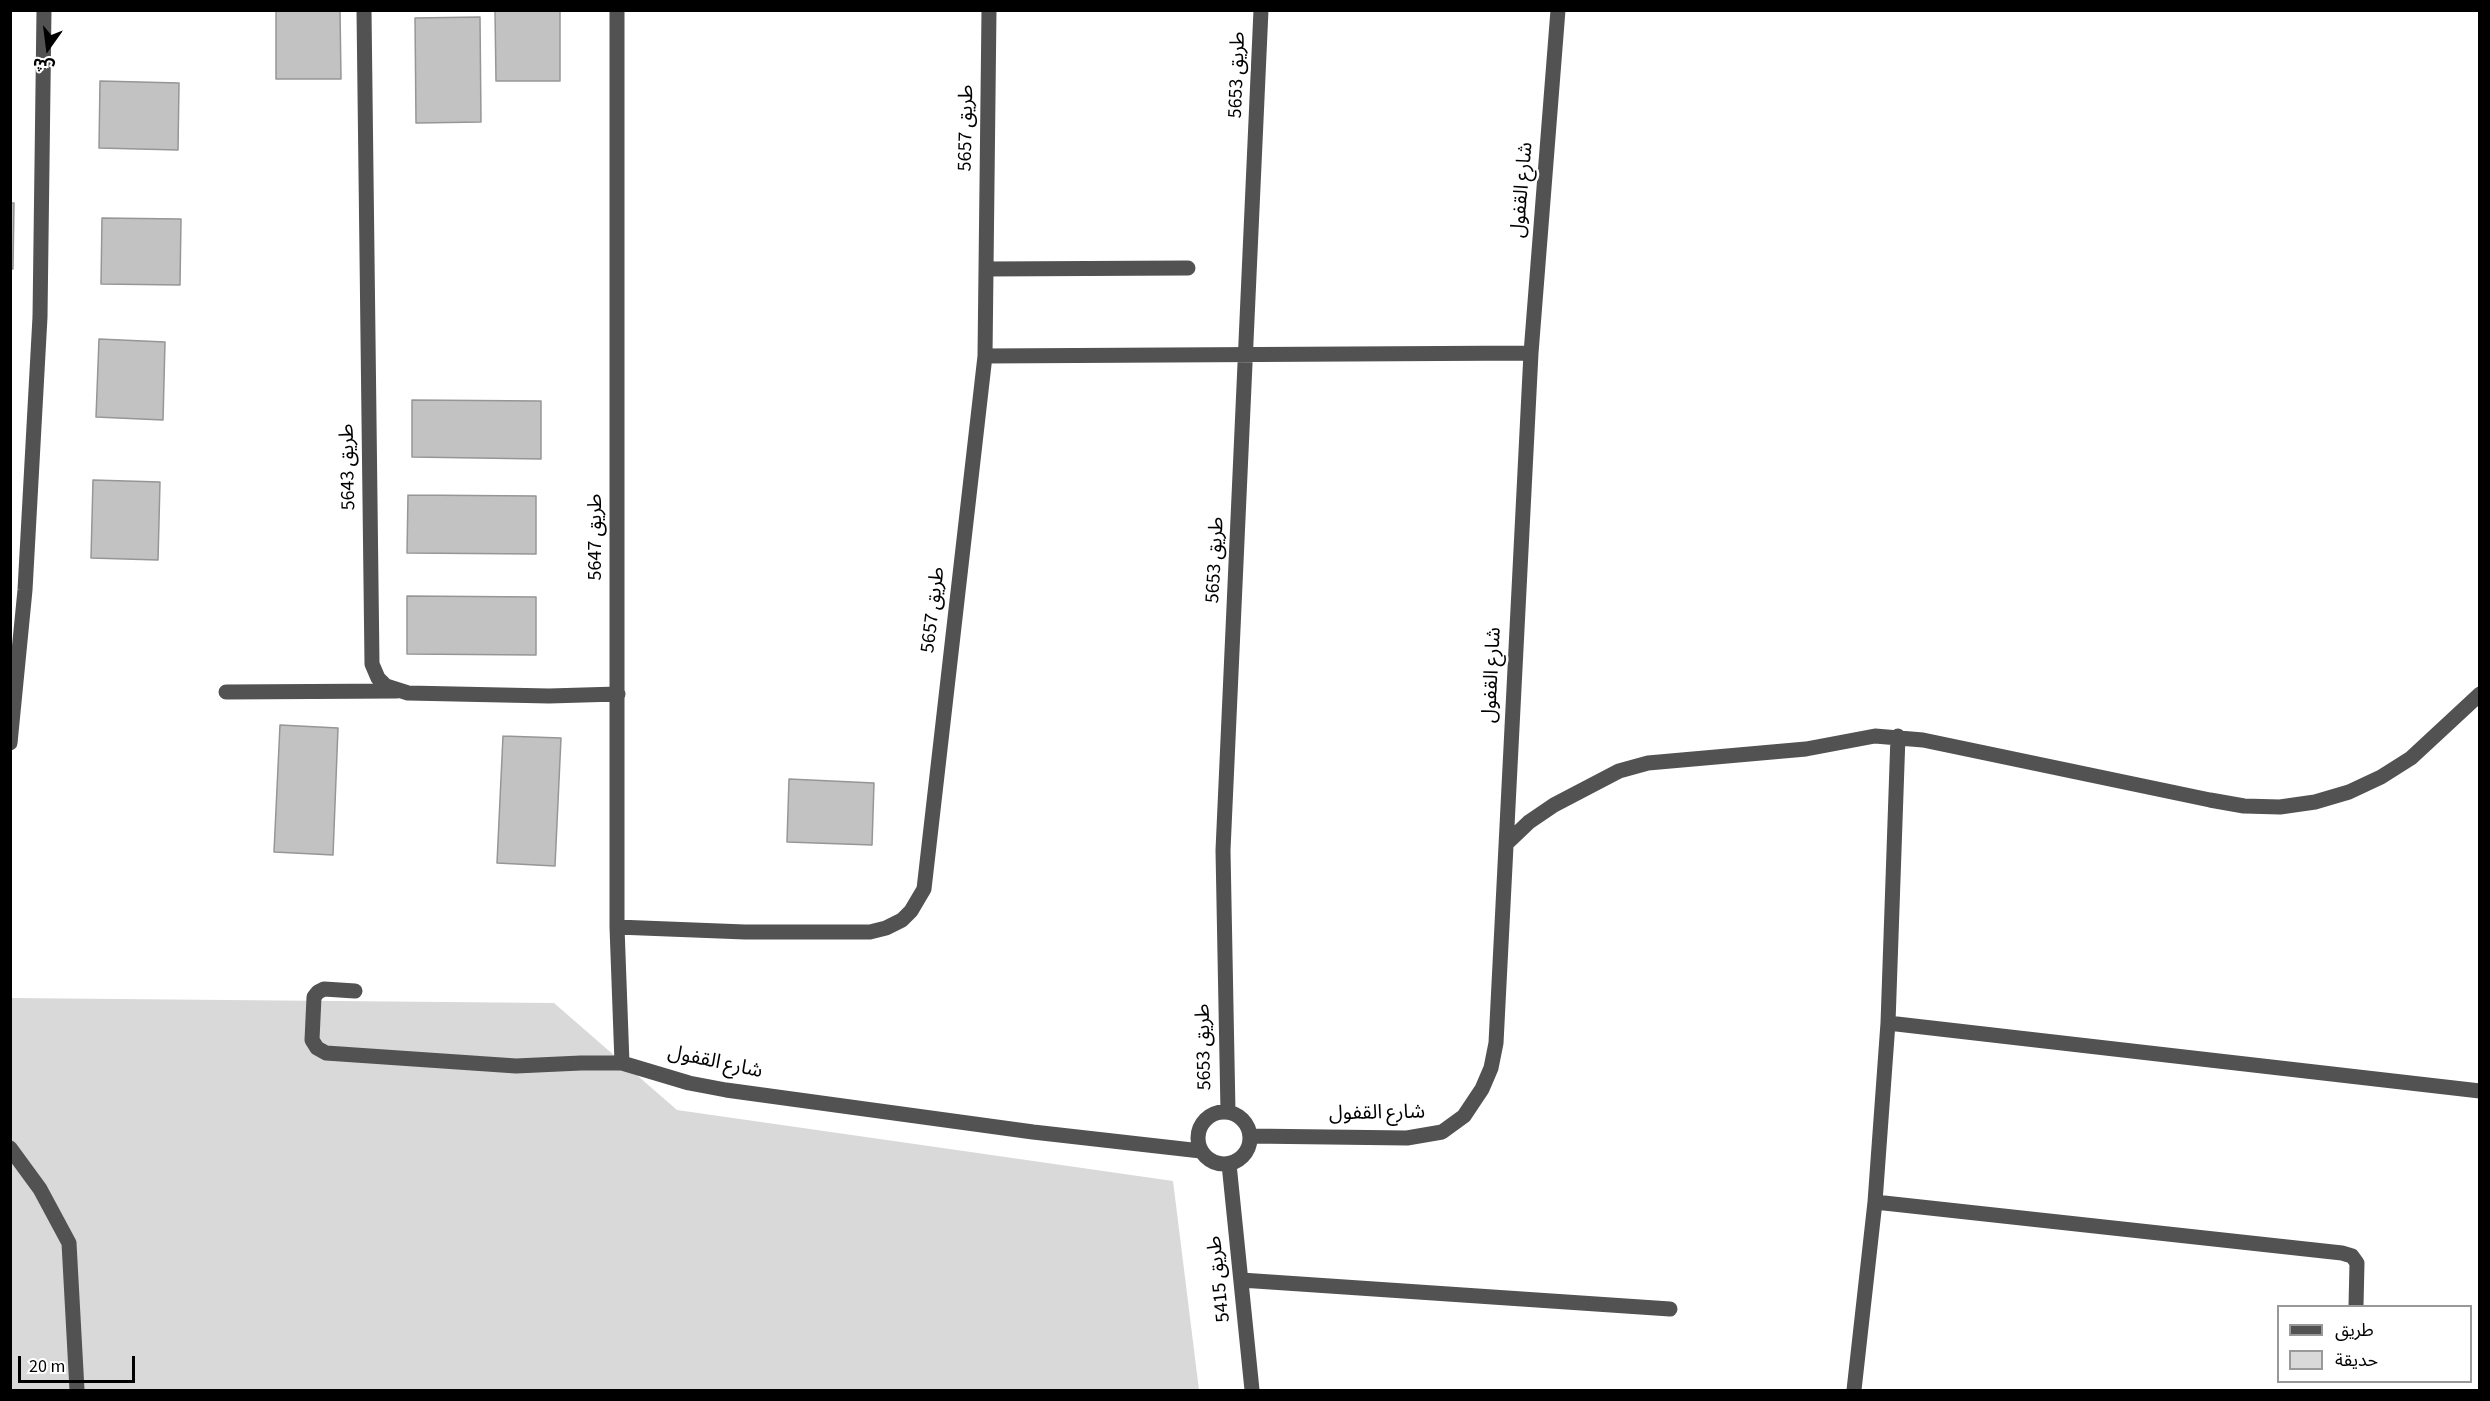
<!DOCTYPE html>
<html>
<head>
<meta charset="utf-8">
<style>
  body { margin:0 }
  #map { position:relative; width:2490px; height:1401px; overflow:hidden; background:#fff; font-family:"Source Sans 3","Noto Sans Arabic",sans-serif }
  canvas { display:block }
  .frame { position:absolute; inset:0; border:12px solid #000; pointer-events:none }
  .legend { position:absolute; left:2277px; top:1305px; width:195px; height:78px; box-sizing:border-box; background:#fff; border:2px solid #999; margin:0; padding:8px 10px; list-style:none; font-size:18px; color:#000 }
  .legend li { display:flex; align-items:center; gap:12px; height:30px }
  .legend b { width:30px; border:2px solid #999 }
  .north { position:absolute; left:18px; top:18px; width:60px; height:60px; -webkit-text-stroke:4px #fff; paint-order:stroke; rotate:194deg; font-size:16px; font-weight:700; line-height:24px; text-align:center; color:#000 }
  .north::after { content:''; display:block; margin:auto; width:21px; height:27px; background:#000; clip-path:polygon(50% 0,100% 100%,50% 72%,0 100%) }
  .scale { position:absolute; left:18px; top:1356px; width:117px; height:27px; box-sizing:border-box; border:3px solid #000; border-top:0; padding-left:8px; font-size:18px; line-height:21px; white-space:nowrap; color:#000; -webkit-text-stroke:4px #fff; paint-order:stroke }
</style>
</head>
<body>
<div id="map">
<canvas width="2490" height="1401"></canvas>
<div class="frame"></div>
<ul class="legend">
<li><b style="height:8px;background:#525252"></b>طريق</li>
<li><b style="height:16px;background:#d9d9d9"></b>حديقة</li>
</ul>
<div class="north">ش</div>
<div class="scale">20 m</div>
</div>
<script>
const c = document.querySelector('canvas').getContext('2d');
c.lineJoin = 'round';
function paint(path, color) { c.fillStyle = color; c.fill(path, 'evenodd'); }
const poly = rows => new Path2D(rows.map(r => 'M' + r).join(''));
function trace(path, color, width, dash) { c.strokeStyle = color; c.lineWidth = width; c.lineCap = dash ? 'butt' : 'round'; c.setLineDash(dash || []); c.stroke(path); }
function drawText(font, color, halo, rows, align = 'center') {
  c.font = font + ' "Source Sans 3","Noto Sans Arabic",sans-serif'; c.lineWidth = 5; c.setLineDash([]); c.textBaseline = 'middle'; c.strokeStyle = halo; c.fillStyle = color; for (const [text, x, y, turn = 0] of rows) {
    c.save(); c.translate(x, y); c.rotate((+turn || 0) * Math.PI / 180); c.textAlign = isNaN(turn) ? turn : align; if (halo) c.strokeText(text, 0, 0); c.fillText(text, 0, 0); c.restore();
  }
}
paint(poly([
  [11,998,554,1003,677,1110,1173,1181,1199,1390,11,1390]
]), '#d9d9d9');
const building = poly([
  [276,10,340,10,341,79,276,79,276,10],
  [495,10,560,10,560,81,496,81,495,10],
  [480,17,481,122,416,123,415,18,480,17],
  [100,81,179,83,178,150,99,148,100,81],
  [10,203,14,203,13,269,10,269,10,203],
  [102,218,181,219,180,285,101,284,102,218],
  [99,339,165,342,163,420,96,417,99,339],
  [412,400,541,401,541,459,412,457,412,400],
  [93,480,160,482,158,560,91,558,93,480],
  [408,495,536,496,536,554,407,553,408,495],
  [407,596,536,597,536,655,407,654,407,596],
  [280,725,338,728,333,855,274,852,280,725],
  [503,736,561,738,555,866,497,863,503,736],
  [789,779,874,783,872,845,787,842,789,779]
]);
paint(building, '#c2c2c2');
trace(building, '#969696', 1.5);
trace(poly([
  [364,10,372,664,378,678,386,686,408,693,549,696,618,694],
  [617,10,617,927,622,1063],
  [986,269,1188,268],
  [985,356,1531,353],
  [226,692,397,691],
  [10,743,25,590,40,317,44,10],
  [1507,843,1529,822,1554,805,1619,771,1648,763,1806,749,1875,736,1923,740,2210,800,2244,806,2280,807,2315,802,2349,792,2381,777,2411,758,2480,694],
  [617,927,745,932,870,932,886,928,902,920,911,911,924,889,985,356,989,10],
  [355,991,324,989,318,992,314,997,312,1040,317,1048,326,1053,516,1066,581,1063,622,1063,689,1083,726,1090,1033,1132,1201,1151],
  [1888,1023,2480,1091],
  [1228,1112,1223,850,1261,10],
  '1198 1138a26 26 0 1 1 52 0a26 26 0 1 1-52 0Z',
  [1250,1136,1407,1138,1442,1132,1464,1116,1482,1089,1491,1068,1496,1043,1531,353,1558,10],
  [10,1148,40,1189,69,1243,77,1390],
  [1229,1164,1252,1390],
  [1875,1202,2342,1253,2352,1256,2357,1263,2356,1306],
  [1241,1280,1670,1309],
  [1854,1390,1875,1202,1888,1023,1898,736]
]), '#525252', 15);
drawText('20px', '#000', '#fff', [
  ["طريق 5653",1238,75,-88],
  ["طريق 5657",967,128,-89],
  ["شارع القفول",1523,190,-85],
  ["طريق 5643",349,467,-91],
  ["طريق 5647",597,537,-90],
  ["طريق 5653",1216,560,-87],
  ["طريق 5657",934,610,-83],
  ["شارع القفول",1493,675,-87],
  ["طريق 5653",1205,1047,-91],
  ["شارع القفول",715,1063,12],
  ["شارع القفول",1377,1114,-1],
  ["طريق 5415",1220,1279,-96]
]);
</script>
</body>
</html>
